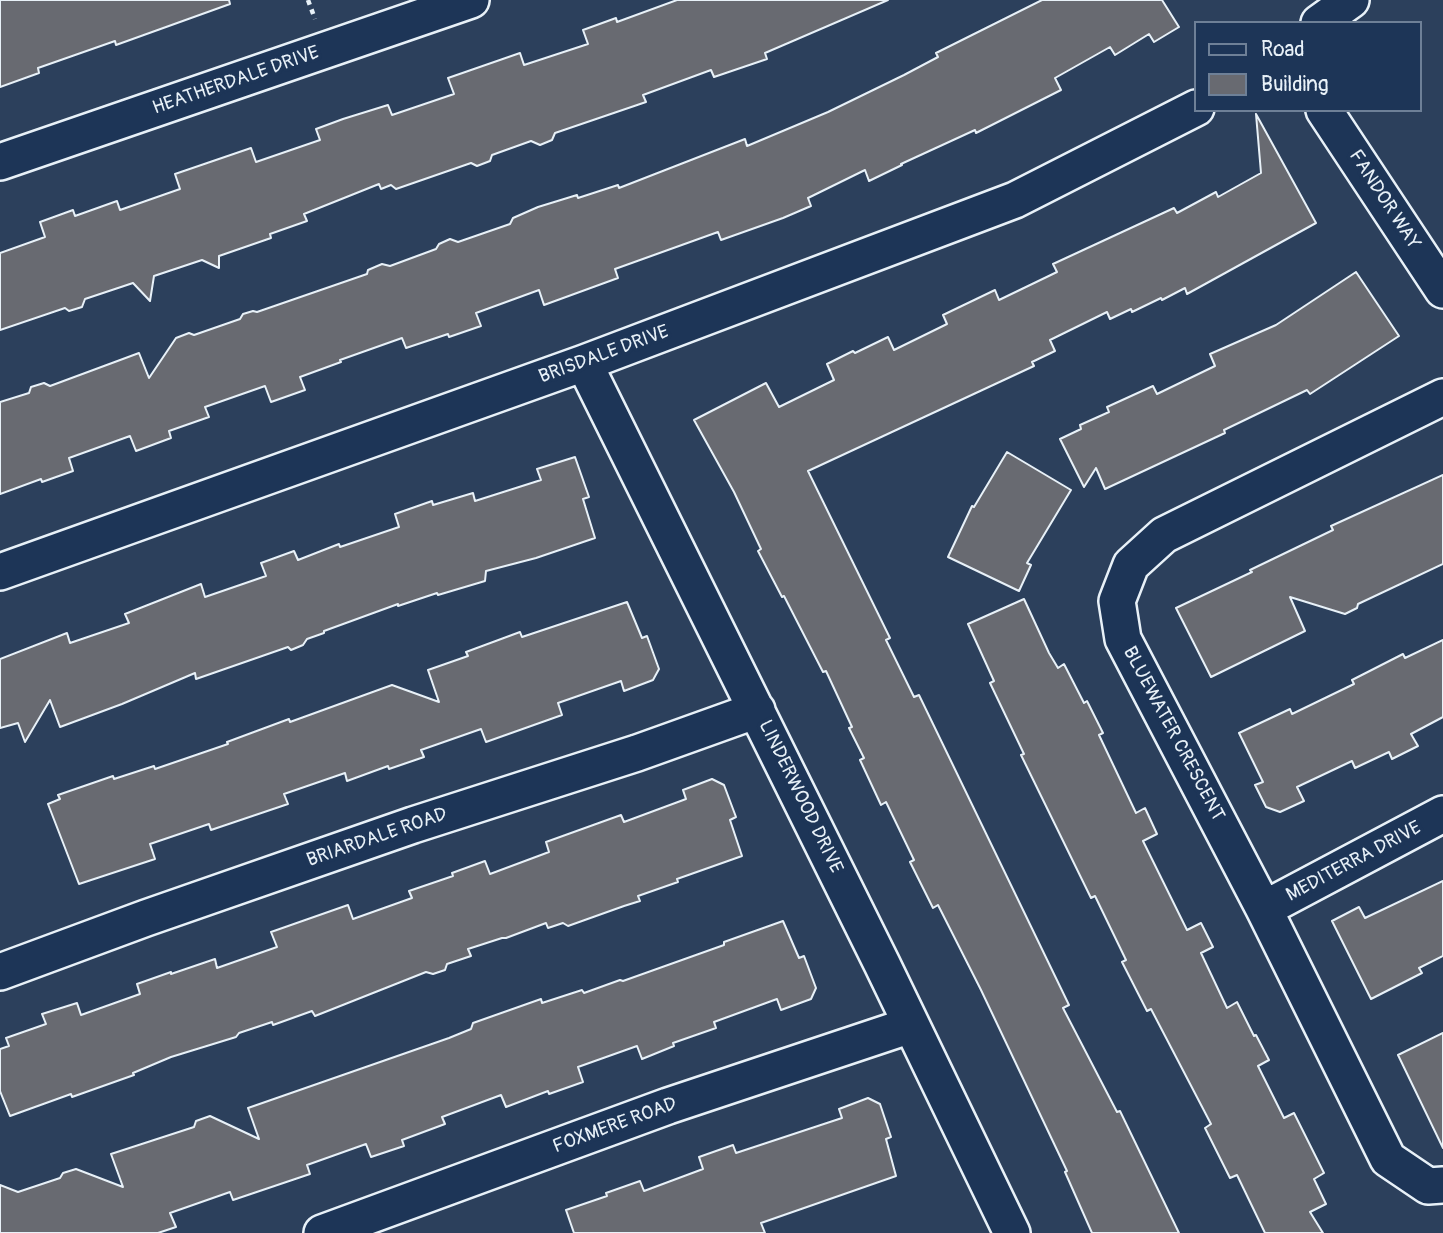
<!DOCTYPE html>
<html>
<head>
<meta charset="utf-8">
<style>
  body { margin:0 }
  #map { position:relative; width:1443px; height:1233px; overflow:hidden; background:#2c405c; font-family:Pangolin,sans-serif }
  canvas { display:block }
  .legend { position:absolute; left:1194px; top:21px; width:228px; height:91px; box-sizing:border-box; background:#1d3557; border:2px solid #6e8097; margin:0; padding:9px 12px; list-style:none; font-size:21px; color:#e8f1f8 }
  .legend li { display:flex; align-items:center; gap:14px; height:35px }
  .legend b { width:35px; border:2px solid #6e8097 }
</style>
</head>
<body>
<div id="map">
<canvas width="1443" height="1233"></canvas>
<ul class="legend">
<li><b style="height:9px;background:#1d3557"></b>Road</li>
<li><b style="height:19px;background:#686a71"></b>Building</li>
</ul>
</div>
<script>
const c = document.querySelector('canvas').getContext('2d');
c.lineJoin = 'round';
function paint(path, color) { c.fillStyle = color; c.fill(path, 'evenodd'); }
const poly = rows => new Path2D(rows.map(r => 'M' + r).join(''));
function trace(path, color, width, dash) { c.strokeStyle = color; c.lineWidth = width; c.lineCap = dash ? 'butt' : 'round'; c.setLineDash(dash || []); c.stroke(path); }
function drawText(font, color, halo, rows, align = 'center') {
  c.font = font + ' Pangolin,sans-serif'; c.lineWidth = 7; c.setLineDash([]); c.textBaseline = 'middle'; c.strokeStyle = halo; c.fillStyle = color; for (const [text, x, y, turn = 0] of rows) {
    c.save(); c.translate(x, y); c.rotate((+turn || 0) * Math.PI / 180); c.textAlign = isNaN(turn) ? turn : align; if (halo) c.strokeText(text, 0, 0); c.fillText(text, 0, 0); c.restore();
  }
}
const building = poly([
  [0,0,229,0,230,4,116,45,115,41,38,68,39,73,0,87,0,0],
  [677,0,888,0,765,53,767,59,714,77,711,70,643,95,646,102,555,133,552,140,540,145,531,141,492,155,490,161,477,166,471,163,396,189,391,185,381,189,379,184,304,214,307,221,270,234,271,238,219,256,219,268,202,260,154,276,150,301,133,283,85,299,82,307,69,311,65,308,0,330,0,253,45,237,40,222,73,210,75,216,117,201,120,210,180,189,175,174,251,148,256,162,320,140,316,129,343,119,388,105,392,115,454,94,448,78,520,53,524,65,588,44,583,30,616,18,617,22,677,0],
  [1042,0,1162,0,1179,27,1154,42,1149,34,1115,55,1110,47,1055,78,1061,90,976,133,975,130,901,164,902,165,869,181,865,170,808,198,811,206,783,218,721,240,718,232,615,269,618,278,544,305,539,290,476,313,481,326,449,337,448,334,406,348,402,338,340,360,341,362,300,377,305,390,271,402,265,386,205,407,209,417,169,431,171,438,136,451,130,436,69,458,73,471,42,482,41,479,0,494,0,402,29,393,31,387,44,383,50,386,139,353,149,378,176,338,189,333,194,335,240,319,243,314,253,311,257,312,367,274,368,270,382,264,390,266,436,249,439,244,450,239,458,242,510,224,513,218,538,207,577,195,578,198,618,185,619,188,745,139,747,146,828,112,904,75,938,57,936,53,1042,0],
  [1256,114,1316,223,1187,294,1185,288,1162,300,1161,298,1132,312,1131,309,1110,319,1107,312,1050,340,1055,351,1032,362,1034,366,808,471,890,638,886,640,914,697,919,695,1069,1005,1063,1008,1117,1112,1120,1111,1179,1233,1092,1233,1065,1172,1067,1171,981,990,938,905,933,908,910,862,914,860,886,802,881,805,860,760,864,758,849,728,852,727,826,671,823,672,784,596,782,597,758,551,761,549,734,492,694,420,766,383,779,407,834,380,827,364,853,351,855,353,888,337,894,350,947,324,943,315,995,290,999,300,1057,272,1053,264,1174,208,1177,213,1216,192,1218,197,1261,173,1256,114],
  [1356,272,1399,336,1310,394,1307,390,1224,430,1225,433,1105,489,1096,468,1084,487,1060,439,1081,429,1080,425,1109,412,1107,407,1153,386,1157,394,1215,366,1210,354,1276,325,1356,272],
  [1007,452,1071,490,1027,563,1031,565,1019,591,948,557,972,506,974,507,1007,452],
  [575,457,589,497,583,499,595,538,536,558,486,571,485,581,438,595,437,593,398,606,398,604,324,631,324,633,307,639,303,645,291,650,288,647,196,679,195,673,122,704,60,727,50,700,25,742,18,723,0,728,0,659,67,633,70,643,129,623,125,614,201,584,205,597,266,576,261,563,294,551,298,560,339,544,340,547,399,527,395,514,432,501,433,505,473,493,475,501,541,480,537,469,575,457],
  [1443,475,1443,564,1358,604,1357,608,1345,614,1290,597,1305,631,1211,677,1176,608,1252,572,1250,570,1333,530,1331,526,1443,475],
  [1024,599,1049,653,1058,668,1064,664,1084,703,1087,701,1103,733,1099,735,1136,813,1145,808,1157,834,1143,841,1187,930,1201,923,1213,947,1201,953,1227,1008,1237,1002,1254,1036,1256,1035,1269,1060,1258,1066,1284,1118,1294,1113,1324,1173,1314,1179,1326,1204,1310,1212,1323,1233,1265,1233,1237,1175,1230,1178,1205,1128,1211,1124,1151,1009,1147,1011,1122,962,1126,960,1095,896,1091,898,1021,755,1024,754,990,683,994,681,968,624,1024,599],
  [627,602,642,638,647,636,659,669,653,680,624,691,621,681,558,703,562,715,486,742,481,729,421,750,424,757,389,769,388,766,347,781,345,773,284,794,288,804,211,830,209,824,150,844,155,859,79,884,48,804,60,799,58,795,113,776,114,779,154,766,155,769,228,744,227,742,289,719,290,722,392,685,439,702,428,670,468,656,466,652,520,632,522,637,627,602],
  [1443,640,1443,717,1411,734,1418,746,1392,759,1389,752,1355,768,1352,761,1297,787,1304,801,1280,812,1266,807,1255,785,1263,782,1239,733,1290,709,1292,714,1354,684,1352,680,1403,654,1405,658,1443,640],
  [712,779,724,785,736,817,730,820,742,856,677,879,678,882,638,896,640,901,624,906,568,926,563,923,548,928,546,923,506,938,502,938,468,949,471,956,447,964,445,970,433,974,426,972,315,1016,312,1011,273,1025,272,1022,239,1033,236,1037,171,1057,133,1073,134,1075,72,1097,71,1094,10,1116,0,1091,0,1049,9,1046,6,1038,46,1024,42,1014,77,1003,81,1015,140,994,137,984,171,972,171,974,215,959,217,968,277,947,271,932,348,905,353,919,412,898,409,891,453,876,452,873,485,861,490,874,549,852,546,842,621,815,624,822,686,799,683,790,712,779],
  [1443,881,1443,956,1419,968,1422,973,1371,999,1332,921,1359,907,1365,918,1443,881],
  [783,921,799,958,804,956,816,988,811,999,781,1010,777,999,714,1022,716,1028,673,1043,674,1046,642,1059,637,1046,578,1067,583,1082,549,1094,548,1091,506,1107,501,1095,442,1117,445,1124,402,1140,404,1146,371,1157,366,1144,307,1165,310,1174,233,1200,230,1192,170,1213,176,1227,158,1233,0,1233,0,1185,18,1192,60,1178,63,1173,76,1169,123,1187,111,1154,194,1127,196,1121,210,1116,259,1139,248,1108,449,1038,471,1029,473,1023,541,999,542,1003,582,990,584,993,620,980,623,981,724,945,724,942,783,921],
  [1443,1033,1443,1148,1398,1055,1443,1033],
  [868,1098,880,1104,891,1137,886,1139,896,1176,761,1223,765,1233,574,1233,566,1210,607,1196,606,1193,640,1181,644,1191,703,1169,699,1157,733,1145,736,1153,842,1118,839,1109,868,1098]
]);
paint(building, '#686a71');
trace(building, '#e8f1f8', 2);
const minor = poly([
  [1319,23,1351,0],
  [1324,110,1443,290],
  [0,162,471,0],
  [584,363,882,964,1012,1233],
  [1443,397,1164,535,1131,565,1117,601,1123,639,1264,909,1388,1159,1428,1186,1443,1185],
  [0,572,584,363,1015,200,1196,108],
  [1264,909,1443,814],
  [0,972,146,918,413,825,637,753,757,710],
  [322,1233,668,1106,911,1025]
]);
trace(minor, '#e8f1f8', 40);
trace(poly([
  [308,0,315,19]
]), '#e8f1f8', 4.5, [5, 5]);
trace(minor, '#1d3557', 35);
drawText('19px', '#e8f1f8', '#1d3557', [
  ["HEATHERDALE DRIVE",236,81,-19],
  ["FANDOR WAY",1384,200,57],
  ["BRISDALE DRIVE",604,355,-20],
  ["BLUEWATER CRESCENT",1173,734,62],
  ["LINDERWOOD DRIVE",800,797,64],
  ["BRIARDALE ROAD",377,838,-19],
  ["MEDITERRA DRIVE",1354,862,-28],
  ["FOXMERE ROAD",615,1126,-20]
]);
</script>
</body>
</html>
